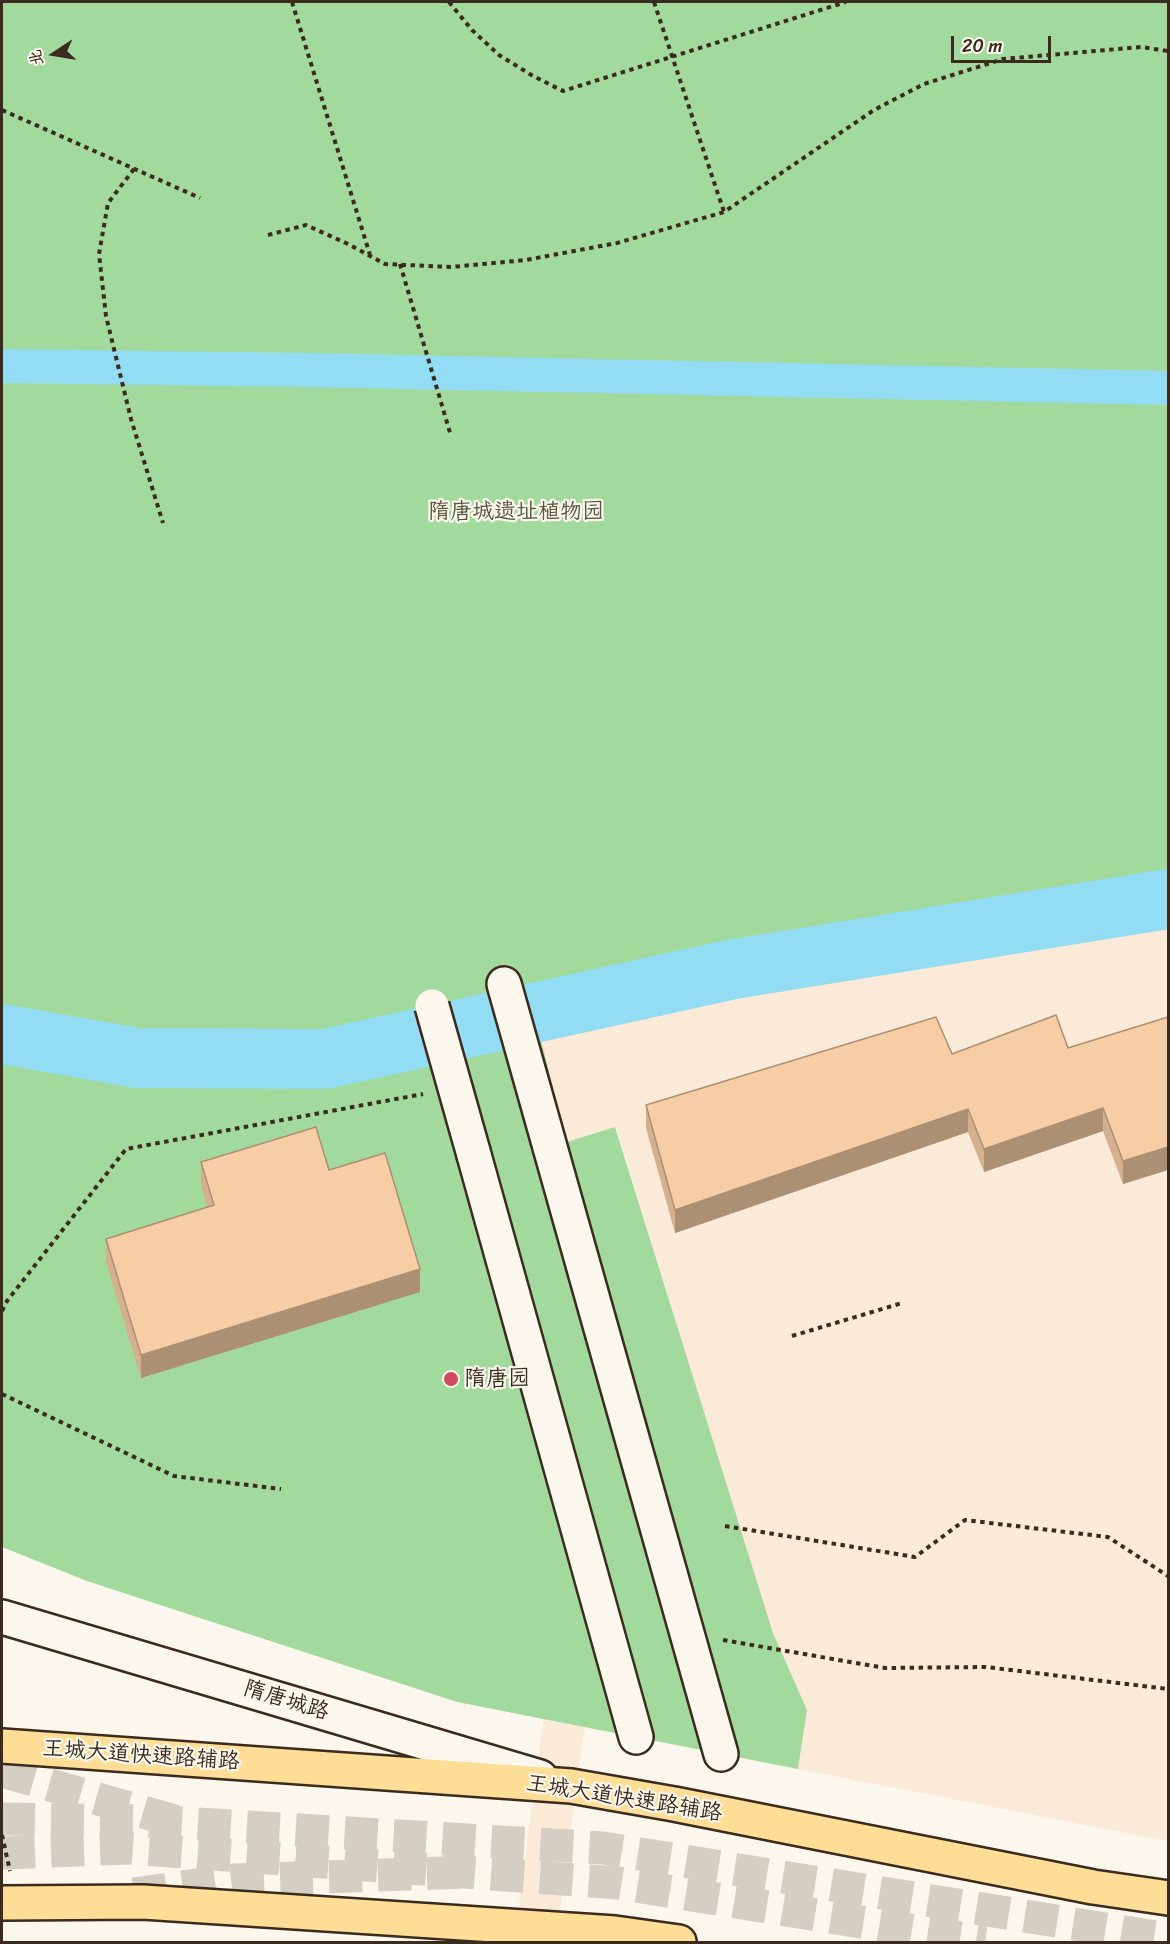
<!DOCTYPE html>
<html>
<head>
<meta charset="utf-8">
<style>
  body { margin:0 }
  #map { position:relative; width:1170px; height:1944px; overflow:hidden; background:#fbf7ec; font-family:Sriracha,"LXGW WenKai TC",sans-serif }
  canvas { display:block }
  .frame { position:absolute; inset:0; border:3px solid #3b2a1e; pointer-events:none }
  .north { position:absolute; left:24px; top:24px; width:60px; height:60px; -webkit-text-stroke:4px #fbf7ec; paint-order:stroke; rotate:258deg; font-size:16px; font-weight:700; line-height:24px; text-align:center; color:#3b2a1e }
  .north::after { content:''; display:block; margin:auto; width:21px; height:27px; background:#3b2a1e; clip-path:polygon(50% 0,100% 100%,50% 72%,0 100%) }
  .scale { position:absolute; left:951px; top:36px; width:100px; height:27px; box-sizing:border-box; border:3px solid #3b2a1e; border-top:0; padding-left:8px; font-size:18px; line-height:21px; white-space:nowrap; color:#3b2a1e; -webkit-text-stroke:4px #fbf7ec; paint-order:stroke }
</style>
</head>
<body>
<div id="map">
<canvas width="1170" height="1944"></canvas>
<div class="frame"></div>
<div class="north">北</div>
<div class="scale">20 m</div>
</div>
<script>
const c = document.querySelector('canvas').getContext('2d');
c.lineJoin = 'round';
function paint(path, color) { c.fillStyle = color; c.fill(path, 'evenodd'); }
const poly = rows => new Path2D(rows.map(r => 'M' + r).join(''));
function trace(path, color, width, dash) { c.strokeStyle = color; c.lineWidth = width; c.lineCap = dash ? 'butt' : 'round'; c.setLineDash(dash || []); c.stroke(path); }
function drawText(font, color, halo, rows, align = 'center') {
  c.font = font + ' Sriracha,"LXGW WenKai TC",sans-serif'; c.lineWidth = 4.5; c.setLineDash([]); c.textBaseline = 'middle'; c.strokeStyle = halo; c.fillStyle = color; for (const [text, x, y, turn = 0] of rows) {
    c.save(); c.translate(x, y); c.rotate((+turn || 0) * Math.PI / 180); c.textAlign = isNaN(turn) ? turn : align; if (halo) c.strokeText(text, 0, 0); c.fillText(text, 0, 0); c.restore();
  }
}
paint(poly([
  [1168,918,1168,1841,798,1769,807,1710,773,1633,754,1574,608,1550,556,1942,514,1942,576,1472,676,1322,616,1127,567,1143,538,1028,892,964]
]), '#faead7');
paint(poly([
  [2,2,1168,2,1168,918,892,964,538,1028,567,1142,615,1127,773,1633,807,1710,798,1769,457,1702,87,1581,2,1547]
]), '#a2da9e');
trace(poly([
  [2,366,310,370,1168,388]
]), '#92dcf4', 34);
trace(poly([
  [2,1034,137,1058,325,1059,734,969,1168,899]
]), '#92dcf4', 60);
trace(poly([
  [2,1771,181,1823],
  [134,1894,234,1880,470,1872]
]), '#d5cec3', 33, [33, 16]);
trace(poly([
  [2,1819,147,1821,603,1848,1168,1939],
  [2,1853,128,1848,618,1883,985,1942]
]), '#d5cec3', 33, [33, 16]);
const street = poly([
  [504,984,721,1754],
  [474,1155,636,1737]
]);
const secondary = poly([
  [2,1617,540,1777]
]);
const primary = poly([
  [2,1746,571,1786,674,1804,1093,1887,1168,1898],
  [2,1903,143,1902,615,1933,679,1942]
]);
trace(street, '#3b2a1e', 38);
trace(secondary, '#3b2a1e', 38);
trace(primary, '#3b2a1e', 38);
trace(poly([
  [292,2,370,255],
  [449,2,472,30,499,55,533,76,563,91,846,2],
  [654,2,724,212],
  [2,110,200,198],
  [134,169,108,203,99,254,106,316,131,419,163,523],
  [268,235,306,225,348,244,385,264,451,267,526,260,617,243,724,212,874,110,924,84,1003,59,1141,47,1168,51],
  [400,264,451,436],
  [2,1311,7,1301,126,1149,423,1094],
  [792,1336,902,1303],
  [2,1394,174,1476,281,1489],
  [725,1526,915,1557,965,1520,1108,1537,1168,1576],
  [723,1640,885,1668,986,1667,1168,1689],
  [2,1835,10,1871]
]), '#3b2a1e', 4, [4.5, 4.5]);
trace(street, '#fbf7ec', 33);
trace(secondary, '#fbf7ec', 33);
trace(primary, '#fedd96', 33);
const streetBridge = poly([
  [432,1006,474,1155]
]);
trace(streetBridge, '#3b2a1e', 38, []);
trace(streetBridge, '#fbf7ec', 33);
paint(poly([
  [1168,1017,1168,1170,1123,1184,1103,1131,984,1172,968,1132,675,1233,646,1128,646,1105,952,1054,1068,1048],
  [201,1162,329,1170,420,1292,141,1378,106,1262,106,1239,207,1207,201,1185]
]), '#d4b08e');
paint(poly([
  [1103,1108,1103,1131,984,1172,984,1149],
  [968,1109,968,1132,675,1233,675,1210],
  [1168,1147,1168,1170,1123,1184,1123,1161],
  [420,1269,420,1292,141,1378,141,1355]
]), '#ac9074');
const building = poly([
  [1056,1015,1068,1048,1168,1017,1168,1147,1123,1161,1103,1108,984,1149,968,1109,675,1210,646,1105,936,1017,952,1054,1056,1015],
  [316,1127,329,1170,385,1153,420,1269,141,1355,106,1239,214,1205,201,1162,316,1127]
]);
paint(building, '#f6cda5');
trace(building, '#ac9074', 1.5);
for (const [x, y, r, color] of [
  [451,1379,8,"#d1495b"]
]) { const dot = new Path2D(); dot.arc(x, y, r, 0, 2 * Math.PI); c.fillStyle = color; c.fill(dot); trace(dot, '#fbf7ec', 2); }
drawText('22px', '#55563e', '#fbf7ec', [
  ["隋唐城遗址植物园",516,512]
]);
drawText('22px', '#3b2a1e', '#fbf7ec', [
  ["隋唐园",464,1379]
], 'left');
drawText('22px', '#3b2a1e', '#fbf7ec', [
  ["隋唐城路",286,1701,17],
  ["王城大道快速路辅路",141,1756,4],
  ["王城大道快速路辅路",624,1799,9]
]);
</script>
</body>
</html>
